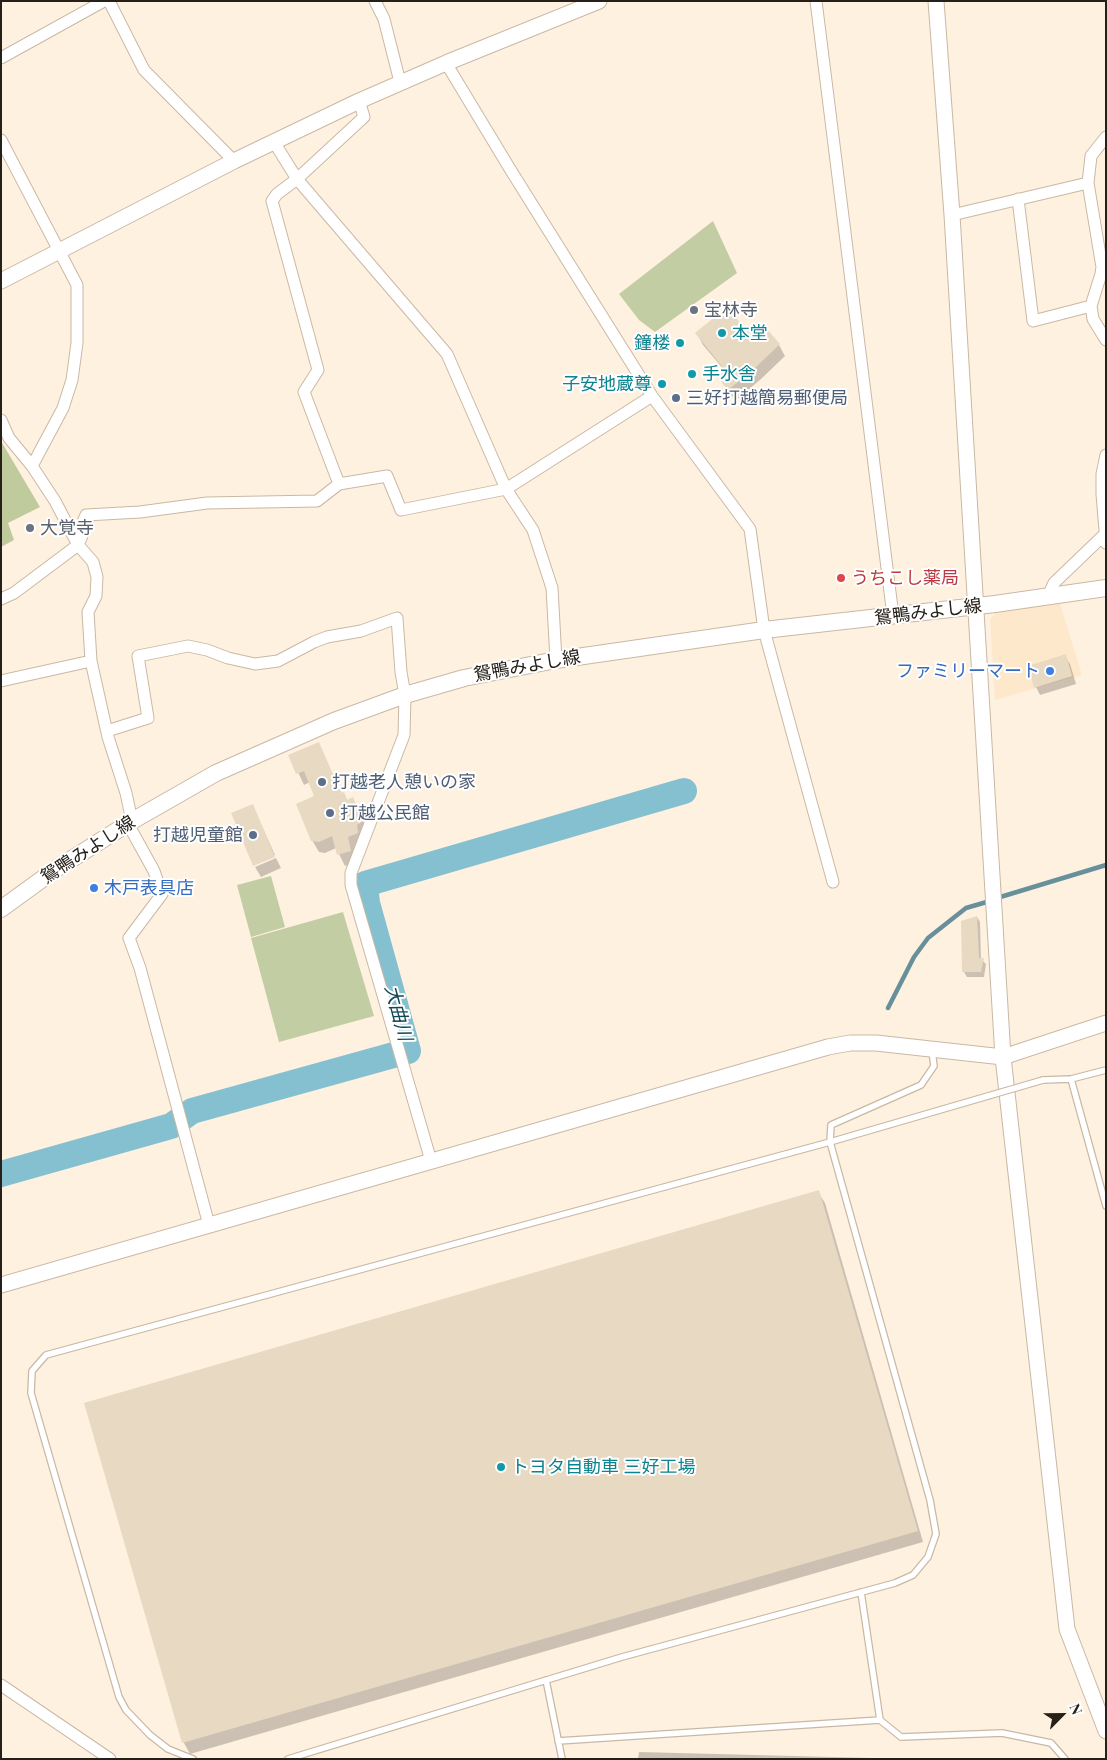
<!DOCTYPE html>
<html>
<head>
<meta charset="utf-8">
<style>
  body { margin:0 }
  #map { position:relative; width:1107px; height:1760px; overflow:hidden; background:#fff1e0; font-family:"Playfair Display",serif }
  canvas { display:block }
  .frame { position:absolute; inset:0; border:2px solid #262018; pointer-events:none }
  .north { position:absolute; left:1037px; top:1690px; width:50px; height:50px; -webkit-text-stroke:4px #fff; paint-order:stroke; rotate:67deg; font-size:14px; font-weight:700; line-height:20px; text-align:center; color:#262018 }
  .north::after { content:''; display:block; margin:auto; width:18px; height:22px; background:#262018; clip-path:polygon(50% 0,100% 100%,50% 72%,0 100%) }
</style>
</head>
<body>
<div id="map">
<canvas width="1107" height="1760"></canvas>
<div class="frame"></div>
<div class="north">N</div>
</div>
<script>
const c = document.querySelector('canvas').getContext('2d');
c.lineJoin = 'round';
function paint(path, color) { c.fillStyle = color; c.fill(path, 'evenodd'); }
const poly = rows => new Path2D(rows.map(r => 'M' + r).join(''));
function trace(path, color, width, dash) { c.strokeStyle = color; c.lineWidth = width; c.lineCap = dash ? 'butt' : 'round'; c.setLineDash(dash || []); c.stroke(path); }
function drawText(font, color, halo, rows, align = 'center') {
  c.font = font + ' "Playfair Display","Noto Sans JP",serif'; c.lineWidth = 4; c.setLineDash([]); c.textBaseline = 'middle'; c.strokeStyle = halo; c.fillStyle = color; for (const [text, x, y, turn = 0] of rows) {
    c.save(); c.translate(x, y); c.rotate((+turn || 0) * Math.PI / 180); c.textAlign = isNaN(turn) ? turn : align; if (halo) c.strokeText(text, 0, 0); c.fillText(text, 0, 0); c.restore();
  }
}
paint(poly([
  [1059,600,1082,675,995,700,990,619,1001,608]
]), '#fee8cc');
paint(poly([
  [713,221,737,273,655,332,639,320,619,294],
  [271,876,285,927,251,937,237,885],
  [343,912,374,1016,279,1042,251,938]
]), '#c2cda4');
paint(poly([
  [1,441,40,507,8,523,14,540,1,547]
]), '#bfcb9c');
paint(poly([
  [697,334,779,345,785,356,761,379,735,401,719,377,725,371,703,345],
  [1065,656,1070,664,1076,684,1040,695,1036,687],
  [318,743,342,794,343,793,348,801,358,810,368,833,364,844,354,848,357,862,345,866,336,848,325,853,319,852,312,840,316,796,310,782,304,785,290,755],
  [253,806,275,855,254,865],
  [276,858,281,868,261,877,255,867],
  [977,917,980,922,981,959,986,964,984,977,967,977,964,972],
  [818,1192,825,1203,923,1542,190,1754,184,1743,85,1404],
  [639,1752,911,1759,638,1759]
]), '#0003');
trace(poly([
  [997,898,1106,865],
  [888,1008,914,957,928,938,966,908,990,901]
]), '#68909a', 4.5);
trace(poly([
  [1,1174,171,1126,192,1111,408,1051,367,903,365,884,684,791]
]), '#85c0d1', 26);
paint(poly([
  [727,307,754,339,766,328,780,344,755,368,728,390,717,377,725,370,695,333],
  [1066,654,1072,676,1034,688,1028,666],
  [319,742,341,793,344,792,347,800,353,797,363,821,357,825,358,833,348,837,351,851,337,855,332,836,319,842,311,841,296,804,314,796,304,771,296,774,288,755],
  [253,804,275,857,253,866,231,813],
  [977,916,979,958,984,958,981,972,962,972,961,921],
  [819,1190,918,1531,182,1743,84,1403]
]), '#e7d9c2');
const service = poly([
  [1071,1079,1106,1206],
  [1043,1080,1071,1079,1106,1070],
  [861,1592,880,1720,901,1737,1002,1733,1051,1743,1065,1759],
  [546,1680,562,1759],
  [558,1741,880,1720],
  [193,1759,168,1749,150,1735,126,1710,119,1697,31,1393,32,1371,46,1355,830,1142,988,1096],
  [288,1759,622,1657,895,1583,913,1575,928,1557,936,1534,930,1500,830,1142,831,1125,921,1085,934,1066,932,1051]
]);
const minor = poly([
  [109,1,144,70,234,161],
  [375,1,384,19,400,82],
  [816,1,893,616],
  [1,58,104,1],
  [446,63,510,169,652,396,750,529,764,630,833,882],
  [1106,137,1091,156,1088,183,1102,267,1101,274,1091,306,1093,319,1106,340],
  [1,140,77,285,77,343,72,380,63,408,32,466],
  [274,142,297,179,447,354,506,489,533,530,552,588,556,660],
  [1018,199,1033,321,1091,306],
  [952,215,1088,183],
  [1,420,9,438,32,466,55,501,78,545,93,562,97,577,96,596,88,612,91,661,108,737,126,793,132,821],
  [1106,455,1102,474,1102,494,1106,543],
  [339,484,304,392,318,370,272,201,277,194,297,179,364,117,359,101],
  [1048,596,1054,583,1106,533],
  [1,599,14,593,78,545,84,531,83,522,86,515,140,512,207,503,317,501,339,484,387,476,401,510,506,489,652,396],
  [1,681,91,661],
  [107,731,148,718,138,656,188,646,207,650,228,658,255,664,278,661,314,642,327,637,361,631,397,618,401,672,405,695,404,735,351,873,351,885,431,1161],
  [128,824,154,871,162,894,129,938,140,968,209,1225],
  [1,1685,110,1759]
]);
const tertiary = poly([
  [936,1,952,215,1003,1057,1067,1629,1106,1731],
  [1,281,234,161,359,101,446,63,599,1],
  [1,1285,828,1047,850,1043,876,1043,1003,1057,1106,1023]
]);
const secondary = poly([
  [1,909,56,869,132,821,216,773,334,721,405,695,464,678,556,660,764,630,995,604,1106,588]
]);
trace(service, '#c9b8a4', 8);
trace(minor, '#c9b8a4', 13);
trace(tertiary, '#c9b8a4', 17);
trace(secondary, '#c9b8a4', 18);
trace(service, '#fff', 5.5);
trace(minor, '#fff', 11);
trace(tertiary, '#fff', 15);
trace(secondary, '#fff', 16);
const serviceBridge = poly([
  [988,1096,1043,1080]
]);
trace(serviceBridge, '#c9b8a4', 8, []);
trace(serviceBridge, '#fff', 5.5);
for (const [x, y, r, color] of [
  [694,310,5,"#6b7280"],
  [722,333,5,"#0f9aa8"],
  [680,343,5,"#0f9aa8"],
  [692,374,5,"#0f9aa8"],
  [662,384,5,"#0f9aa8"],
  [676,398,5,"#5c6f8a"],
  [30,528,5,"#6b7280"],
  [841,578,5,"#e0444e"],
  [1050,671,5,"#3f7fe0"],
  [322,782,5,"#5c6f8a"],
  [330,813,5,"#5c6f8a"],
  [253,835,5,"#5c6f8a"],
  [94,888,5,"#3f7fe0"],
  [501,1467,5,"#0f9aa8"]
]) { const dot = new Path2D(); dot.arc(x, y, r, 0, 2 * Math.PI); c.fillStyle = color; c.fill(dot); trace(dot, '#fff', 2); }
drawText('18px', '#5b616d', '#fff', [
  ["宝林寺",704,310],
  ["大覚寺",40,528]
], 'left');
drawText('18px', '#0d838f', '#fff', [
  ["本堂",732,333],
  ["鐘楼",670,343,"right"],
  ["手水舎",702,374],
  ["子安地蔵尊",652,384,"right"],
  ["トヨタ自動車 三好工場",511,1467]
], 'left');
drawText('18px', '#4e5e75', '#fff', [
  ["三好打越簡易郵便局",686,398],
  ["打越老人憩いの家",332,782],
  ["打越公民館",340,813],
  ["打越児童館",243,835,"right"]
], 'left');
drawText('18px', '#be3a42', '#fff', [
  ["うちこし薬局",851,578]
], 'left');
drawText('18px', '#262018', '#fff', [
  ["鴛鴨みよし線",928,612,-7],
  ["鴛鴨みよし線",527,666,-10],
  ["鴛鴨みよし線",88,850,-33]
]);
drawText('18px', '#366cbe', '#fff', [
  ["ファミリーマート",1040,671],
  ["木戸表具店",104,888,"left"]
], 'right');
drawText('italic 19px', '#134753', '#fff', [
  ["大曲川",398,1013,75]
]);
</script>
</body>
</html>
